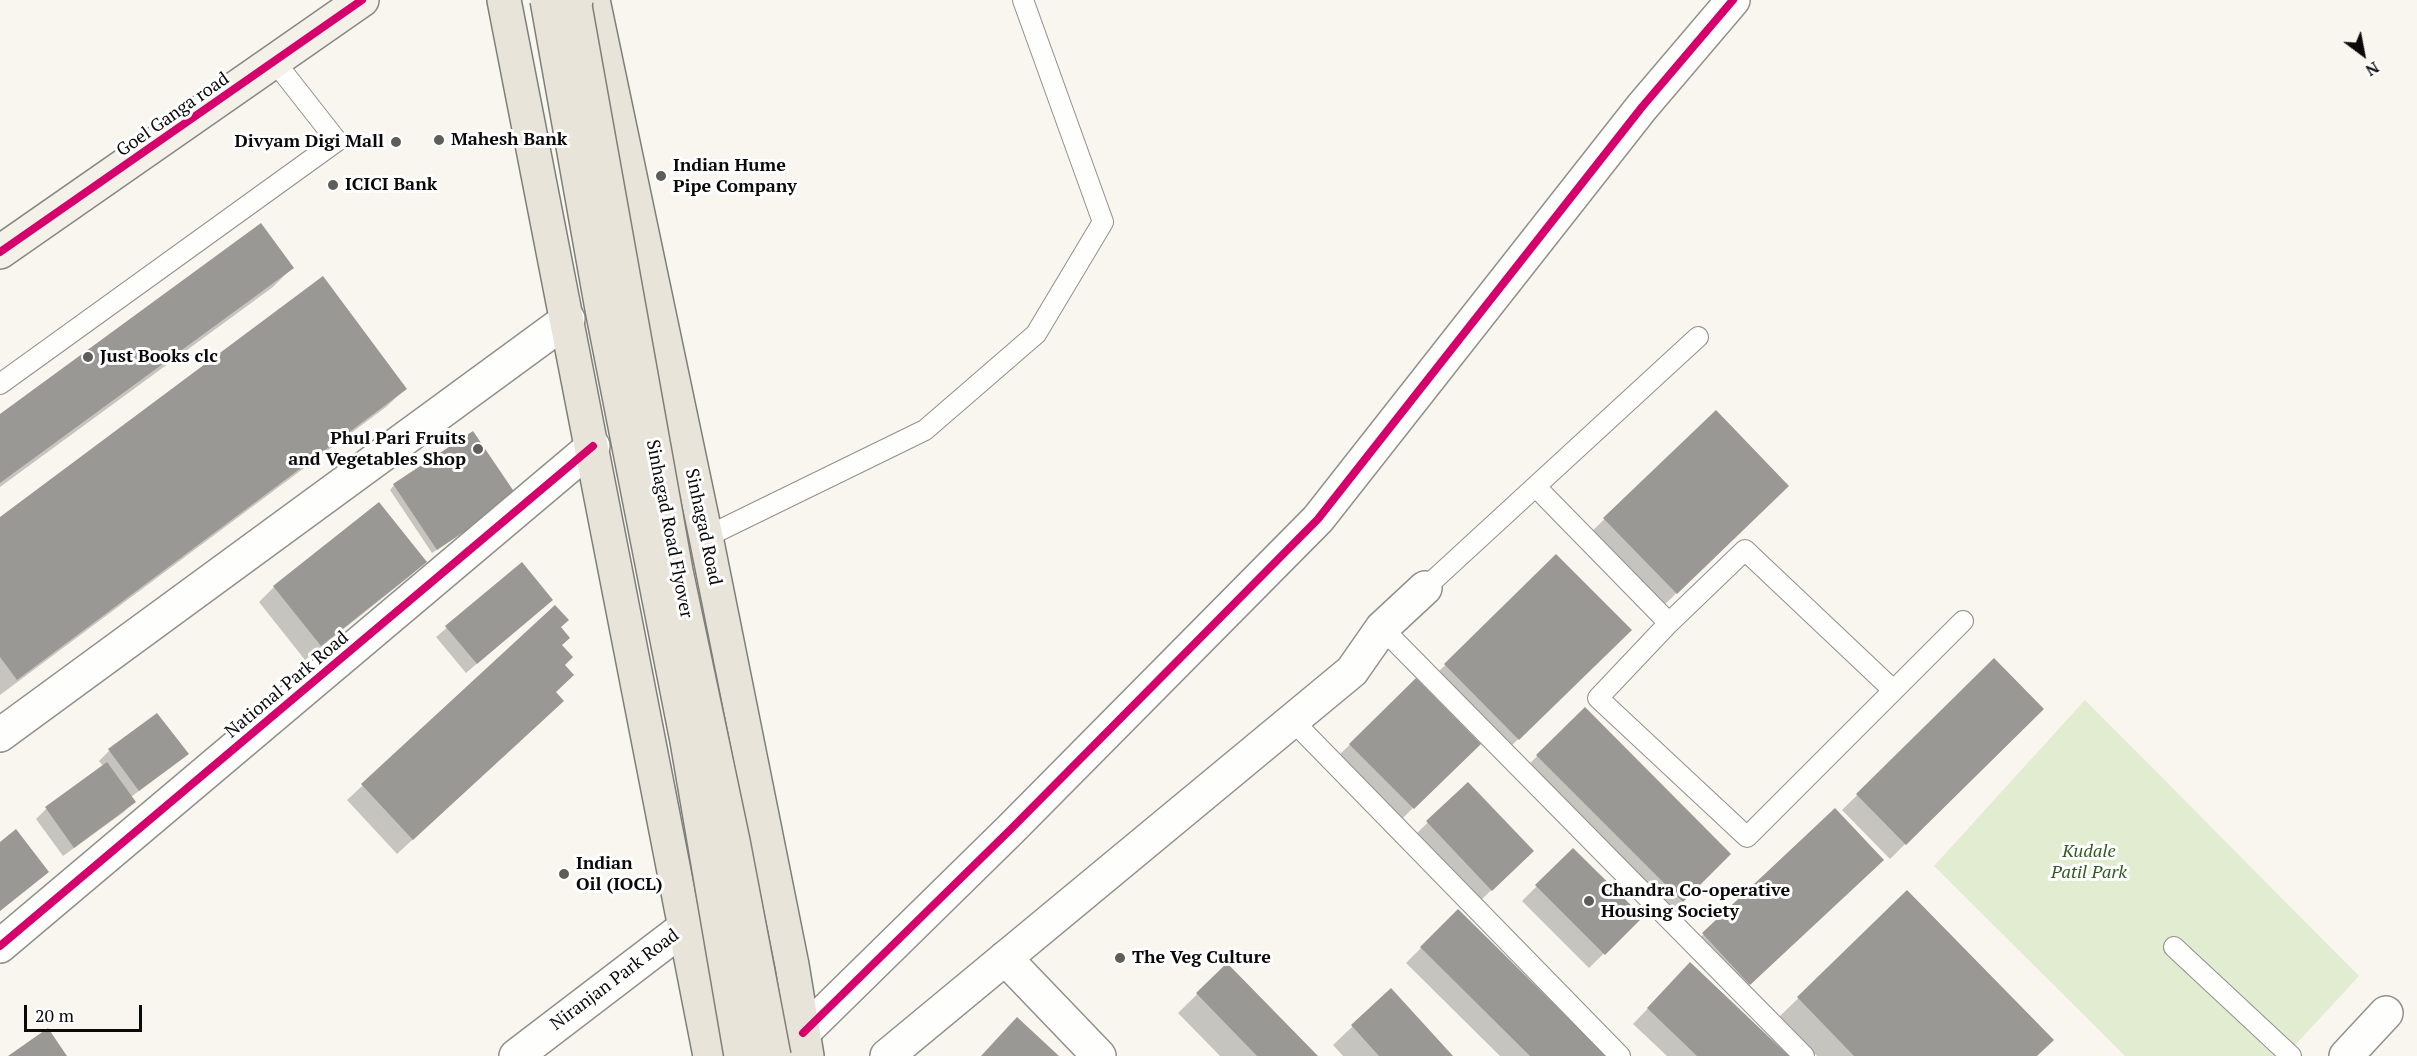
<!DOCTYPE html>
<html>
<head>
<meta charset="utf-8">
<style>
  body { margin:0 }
  #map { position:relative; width:2417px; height:1056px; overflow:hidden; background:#f8f6ee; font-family:"PT Serif",serif }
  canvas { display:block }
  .north { position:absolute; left:2333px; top:24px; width:60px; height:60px; -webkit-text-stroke:4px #fff; paint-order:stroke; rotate:148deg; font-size:16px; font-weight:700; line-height:24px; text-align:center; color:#0a0a0a }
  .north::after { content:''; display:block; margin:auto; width:21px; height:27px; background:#0a0a0a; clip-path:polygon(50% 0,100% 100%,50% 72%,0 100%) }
  .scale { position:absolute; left:24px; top:1005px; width:118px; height:27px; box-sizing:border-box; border:3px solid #0a0a0a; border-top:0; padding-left:8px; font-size:18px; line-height:21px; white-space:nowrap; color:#0a0a0a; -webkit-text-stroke:4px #fff; paint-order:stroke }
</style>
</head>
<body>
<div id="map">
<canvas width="2417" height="1056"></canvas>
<div class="north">N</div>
<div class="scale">20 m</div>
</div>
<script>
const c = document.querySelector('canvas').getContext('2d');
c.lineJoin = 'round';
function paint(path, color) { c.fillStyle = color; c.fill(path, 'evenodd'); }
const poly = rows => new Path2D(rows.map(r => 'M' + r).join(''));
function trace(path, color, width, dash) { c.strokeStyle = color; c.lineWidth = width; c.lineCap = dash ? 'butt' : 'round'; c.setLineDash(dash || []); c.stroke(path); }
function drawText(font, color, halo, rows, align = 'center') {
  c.font = font + ' "PT Serif",serif'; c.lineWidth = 6; c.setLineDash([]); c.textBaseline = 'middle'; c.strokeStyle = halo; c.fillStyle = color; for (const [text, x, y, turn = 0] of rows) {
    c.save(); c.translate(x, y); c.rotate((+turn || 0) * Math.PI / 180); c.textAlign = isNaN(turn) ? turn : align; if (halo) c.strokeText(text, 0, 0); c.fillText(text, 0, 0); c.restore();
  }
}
paint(poly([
  [2085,700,2359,976,2285,1056,2125,1056,1934,866]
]), '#e2ecd0');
paint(poly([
  [292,268,273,287,0,487,0,416],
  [405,389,386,407,0,695,0,519],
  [1716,412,1772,501,1661,608,1589,534],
  [394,485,510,501,432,553,390,490],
  [1556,556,1630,630,1503,754,1430,680],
  [425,561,410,576,305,660,259,602,274,587],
  [521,565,551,600,466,673,436,637],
  [555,607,563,665,547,716,397,854,347,800],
  [1994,660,2042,709,1890,859,1842,810],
  [1416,680,1478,743,1398,823,1335,759],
  [1585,709,1729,854,1667,916,1522,771],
  [157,715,187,754,131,797,134,801,124,812,63,856,36,819,46,809,103,766,99,761,109,751],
  [1468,784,1522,861,1481,900,1417,833],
  [1835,810,1867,874,1734,998,1688,949],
  [0,844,47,872,0,911],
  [1573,850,1641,917,1589,968,1522,901],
  [1907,892,2036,1056,1817,1056,1779,1017],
  [1458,911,1604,1056,1500,1056,1406,963],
  [1227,965,1316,1056,1220,1056,1178,1013],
  [1676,979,1787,1056,1667,1056,1633,1024],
  [1391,990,1451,1056,1343,1056,1333,1045]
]), '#0003');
paint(poly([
  [261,223,294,268,0,483,0,414],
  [323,276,407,389,17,680,0,657,0,517],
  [1716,410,1789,486,1677,594,1603,518],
  [473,431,517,496,437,550,393,484],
  [379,502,427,562,321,646,273,586],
  [1556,554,1632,630,1519,740,1444,664],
  [522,562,553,600,477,664,445,626],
  [555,605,569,620,561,627,570,638,562,645,573,657,565,665,574,675,556,692,564,701,413,840,361,784],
  [1994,658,2044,709,1906,845,1856,794],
  [1416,678,1481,744,1414,809,1349,744],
  [1585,707,1731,854,1683,902,1536,755],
  [157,713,189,754,139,791,108,749],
  [107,762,136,802,74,848,45,807],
  [1468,782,1534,851,1492,891,1426,821],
  [1835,808,1884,860,1750,985,1702,933],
  [16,829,49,872,0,911,0,842],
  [1573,848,1643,917,1605,955,1535,885],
  [1907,890,2054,1040,2037,1056,1854,1056,1797,997],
  [1458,909,1607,1056,1530,1056,1420,947],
  [1690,962,1789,1056,1697,1056,1647,1008],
  [1227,963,1318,1056,1257,1056,1196,993],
  [1391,988,1453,1056,1379,1056,1351,1025],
  [1017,1017,1059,1056,981,1056],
  [48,1028,67,1056,8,1056]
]), '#9a9894');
const lane = poly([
  [0,384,337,141,275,62],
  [1536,487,1669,623],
  [706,537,925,430,1036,334,1103,222,1023,0],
  [1425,588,1698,337],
  [1382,628,1804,1056],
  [1892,689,1745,550,1669,623,1598,698,1747,837,1963,621],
  [1292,720,1620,1056],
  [2174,947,2291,1056]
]);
const street = poly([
  [0,735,568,319],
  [0,946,593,446],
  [1005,958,1099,1056],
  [803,1033,1010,830,1318,519,1642,107,1733,0],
  [516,1056,685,927],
  [887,1056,1352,671,1382,628,1425,588],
  [2346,1056,2386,1013]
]);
const secondary = poly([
  [0,252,362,0]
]);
const primary = poly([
  [504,0,710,1056],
  [593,0,706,537,792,965,807,1056]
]);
trace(lane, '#91908d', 22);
trace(street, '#91908d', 36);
trace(secondary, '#888783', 36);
trace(primary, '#7e7e7a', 36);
trace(lane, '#fefefc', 20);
trace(street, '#fefefc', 33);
trace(secondary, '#f3f1e8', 33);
trace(primary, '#e9e4d9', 33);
const primaryBridge = poly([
  [547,0,602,309,687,741,741,1056],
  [576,0,575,6,676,571,733,841,774,1056]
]);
trace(primaryBridge, '#7e7e7a', 36, []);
trace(primaryBridge, '#e9e4d9', 33);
trace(poly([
  [0,252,362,0],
  [0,946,593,446],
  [803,1033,1010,830,1318,519,1642,107,1733,0]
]), '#d6006c', 8);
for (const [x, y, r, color] of [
  [439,140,6,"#5d5d5a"],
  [396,142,6,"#5d5d5a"],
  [661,176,6,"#5d5d5a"],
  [333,185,6,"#5d5d5a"],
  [88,357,6,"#5d5d5a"],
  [478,449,6,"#5d5d5a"],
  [564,874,6,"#5d5d5a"],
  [1589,901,6,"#5d5d5a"],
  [1120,958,6,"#5d5d5a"]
]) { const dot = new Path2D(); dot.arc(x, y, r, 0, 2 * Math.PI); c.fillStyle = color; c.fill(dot); trace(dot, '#fff', 2); }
drawText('18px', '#0a0a0a', '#fff', [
  ["Goel Ganga road",173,115,-35],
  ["Sinhagad Road",703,527,78],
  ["Sinhagad Road Flyover",669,529,79],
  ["National Park Road",287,685,-40],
  ["Niranjan Park Road",615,980,-37]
]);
drawText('bold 18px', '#0a0a0a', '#fff', [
  ["Mahesh Bank",451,140],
  ["Divyam Digi Mall",384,142,"right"],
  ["Indian Hume",673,166],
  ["Pipe Company",673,187],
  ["ICICI Bank",345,185],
  ["Just Books clc",100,357],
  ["Phul Pari Fruits",466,439,"right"],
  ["and Vegetables Shop",466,460,"right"],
  ["Indian",576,864],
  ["Oil (IOCL)",576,885],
  ["Chandra Co-operative",1601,891],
  ["Housing Society",1601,912],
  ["The Veg Culture",1132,958]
], 'left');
drawText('italic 18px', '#315a22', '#fff', [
  ["Kudale",2089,852],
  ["Patil Park",2089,873]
]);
</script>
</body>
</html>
